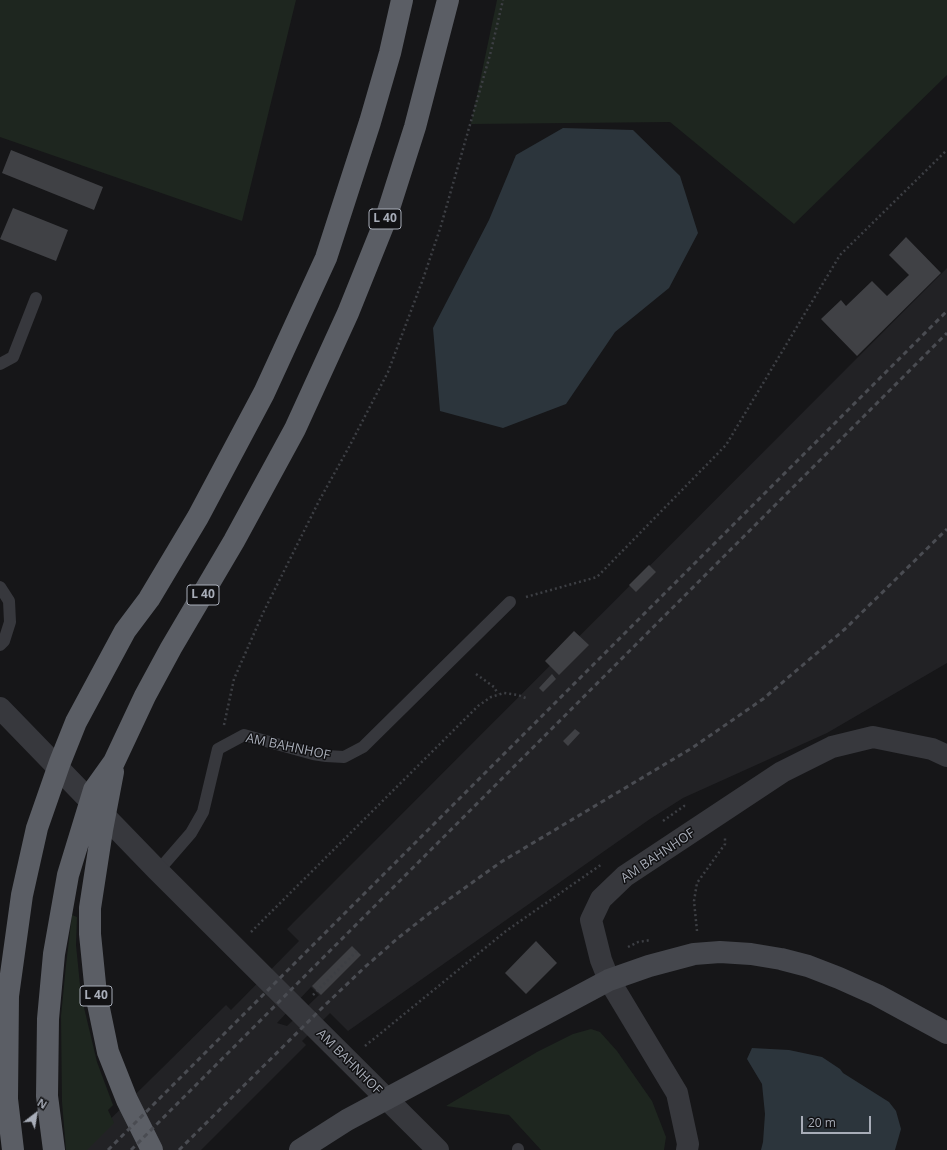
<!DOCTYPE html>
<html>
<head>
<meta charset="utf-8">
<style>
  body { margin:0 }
  #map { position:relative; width:947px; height:1150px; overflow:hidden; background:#161618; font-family:"Open Sans",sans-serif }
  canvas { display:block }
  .north { position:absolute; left:16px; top:1094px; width:40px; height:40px; -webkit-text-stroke:3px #111113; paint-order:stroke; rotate:31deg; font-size:11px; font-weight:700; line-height:16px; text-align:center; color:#a8adb8 }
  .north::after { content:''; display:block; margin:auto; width:14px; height:18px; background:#a8adb8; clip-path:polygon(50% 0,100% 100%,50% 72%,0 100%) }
  .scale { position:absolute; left:801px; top:1116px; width:70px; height:18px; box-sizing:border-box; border:2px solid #a8adb8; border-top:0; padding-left:5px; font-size:12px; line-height:14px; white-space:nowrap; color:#a8adb8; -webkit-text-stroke:3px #111113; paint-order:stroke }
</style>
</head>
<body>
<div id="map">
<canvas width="947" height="1150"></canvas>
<div class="north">N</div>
<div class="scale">20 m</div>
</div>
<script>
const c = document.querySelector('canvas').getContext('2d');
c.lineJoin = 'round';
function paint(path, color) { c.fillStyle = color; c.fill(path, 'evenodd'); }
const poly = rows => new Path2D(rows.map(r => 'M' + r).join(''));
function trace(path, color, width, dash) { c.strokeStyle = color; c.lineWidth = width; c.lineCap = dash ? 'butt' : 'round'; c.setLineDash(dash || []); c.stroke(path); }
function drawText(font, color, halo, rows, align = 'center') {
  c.font = font + ' "Open Sans",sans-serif'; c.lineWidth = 3; c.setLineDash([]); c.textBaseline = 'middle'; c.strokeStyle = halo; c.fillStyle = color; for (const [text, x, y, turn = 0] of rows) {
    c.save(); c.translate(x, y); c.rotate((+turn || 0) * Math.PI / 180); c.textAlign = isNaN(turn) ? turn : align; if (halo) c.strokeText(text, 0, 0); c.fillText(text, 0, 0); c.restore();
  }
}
paint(poly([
  [947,268,947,663,827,733,683,798,650,819,348,1031,330,1013,302,1041,306,1045,201,1150,79,1150,226,1005,231,1010,299,941,287,929],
  [311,987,319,995,287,1026,277,1023]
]), '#222225');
paint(poly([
  [0,0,296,0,242,221,0,137],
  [497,0,947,0,947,75,794,224,670,122,471,124],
  [72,915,77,917,76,945,81,995,97,1062,113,1105,108,1110,114,1123,87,1150,66,1150,62,1102,61,1016,66,965],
  [591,1029,600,1032,617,1051,652,1101,666,1137,664,1150,541,1150,509,1115,446,1106,537,1052,573,1034]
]), '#1e261f');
paint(poly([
  [563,128,633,130,680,176,698,233,669,288,615,332,566,404,503,428,440,411,433,328,489,220,516,155],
  [752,1048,789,1050,822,1057,840,1069,843,1073,889,1102,896,1111,901,1129,895,1150,761,1150,763,1142,765,1114,762,1084,747,1059]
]), '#2c353c');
paint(poly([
  [11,150,103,187,94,210,2,173],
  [13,208,68,230,56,261,0,239],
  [906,237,941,273,857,356,821,319,841,300,846,306,872,281,887,296,909,275,889,255],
  [649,565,656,572,636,592,629,585],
  [574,631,589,645,559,675,545,661],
  [552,674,556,679,543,692,539,688],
  [575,729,580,733,568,746,563,741],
  [536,941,557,963,526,994,505,973],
  [352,946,361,955,321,995,312,986]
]), '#404145');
trace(poly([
  [526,597,597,577,726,445,840,255,947,150],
  [476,674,494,687,498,694],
  [224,725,234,679,263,613,319,501,349,447,388,372,423,279,440,229,490,55,503,0],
  [663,821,684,806,687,806],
  [697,931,694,901,697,883,725,844,725,837],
  [251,932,478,706,491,697,504,693,518,695,528,699],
  [628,947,638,942,651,940],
  [313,995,358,950],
  [365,1046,506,931,602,864]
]), '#3d3f44', 2.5, [2, 3]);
trace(poly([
  [0,364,13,357,36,298],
  [0,587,9,601,10,622,4,641,0,645],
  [158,871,191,833,203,812,218,749,244,735,313,754,326,756,344,757,363,747,510,602],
  [518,1150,518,1149]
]), '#37383d', 12);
trace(poly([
  [609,980,601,960,591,920,601,899,625,876,782,772,832,747,873,737,932,749,947,756]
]), '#37383d', 22);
trace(poly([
  [0,708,158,871,438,1150],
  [609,980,677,1093,688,1144,687,1150]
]), '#37383d', 22);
trace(poly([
  [300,1150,347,1120,609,980,649,966,694,954,720,952,751,954,781,959,808,966,839,978,877,995,947,1033]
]), '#45474d', 22);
trace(poly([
  [113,772,102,830,90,908,90,934,96,994,108,1052,127,1100,152,1150],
  [13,1150,7,1099,8,996,22,895,37,828,60,762,76,722,125,631,149,599,198,517,264,393,326,258,370,122,390,53,402,0],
  [54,1150,47,1096,48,1019,54,954,68,875,94,790,114,762,145,696,171,648,234,541,295,429,348,313,385,221,415,127,448,0]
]), '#5b5e65', 22);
trace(poly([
  [108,1150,947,311],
  [131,1150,947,333],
  [179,1150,324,1006,365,967,398,938,431,912,501,862,692,748,763,699,845,629,947,529]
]), '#4a4c52', 3, [5, 4]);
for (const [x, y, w] of [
  [385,219,32],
  [203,595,32],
  [96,996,32]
]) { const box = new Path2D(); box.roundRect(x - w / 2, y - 10, w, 20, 3); c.fillStyle = '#111113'; c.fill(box); trace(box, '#a8adb8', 1); }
drawText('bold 12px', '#a8adb8', null, [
  ["L 40",385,219],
  ["L 40",203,595],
  ["L 40",96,996]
]);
drawText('13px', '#a8adb8', '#111113', [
  ["AM BAHNHOF",288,747,12],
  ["AM BAHNHOF",658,856,-34],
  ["AM BAHNHOF",349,1062,45]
]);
</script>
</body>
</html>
